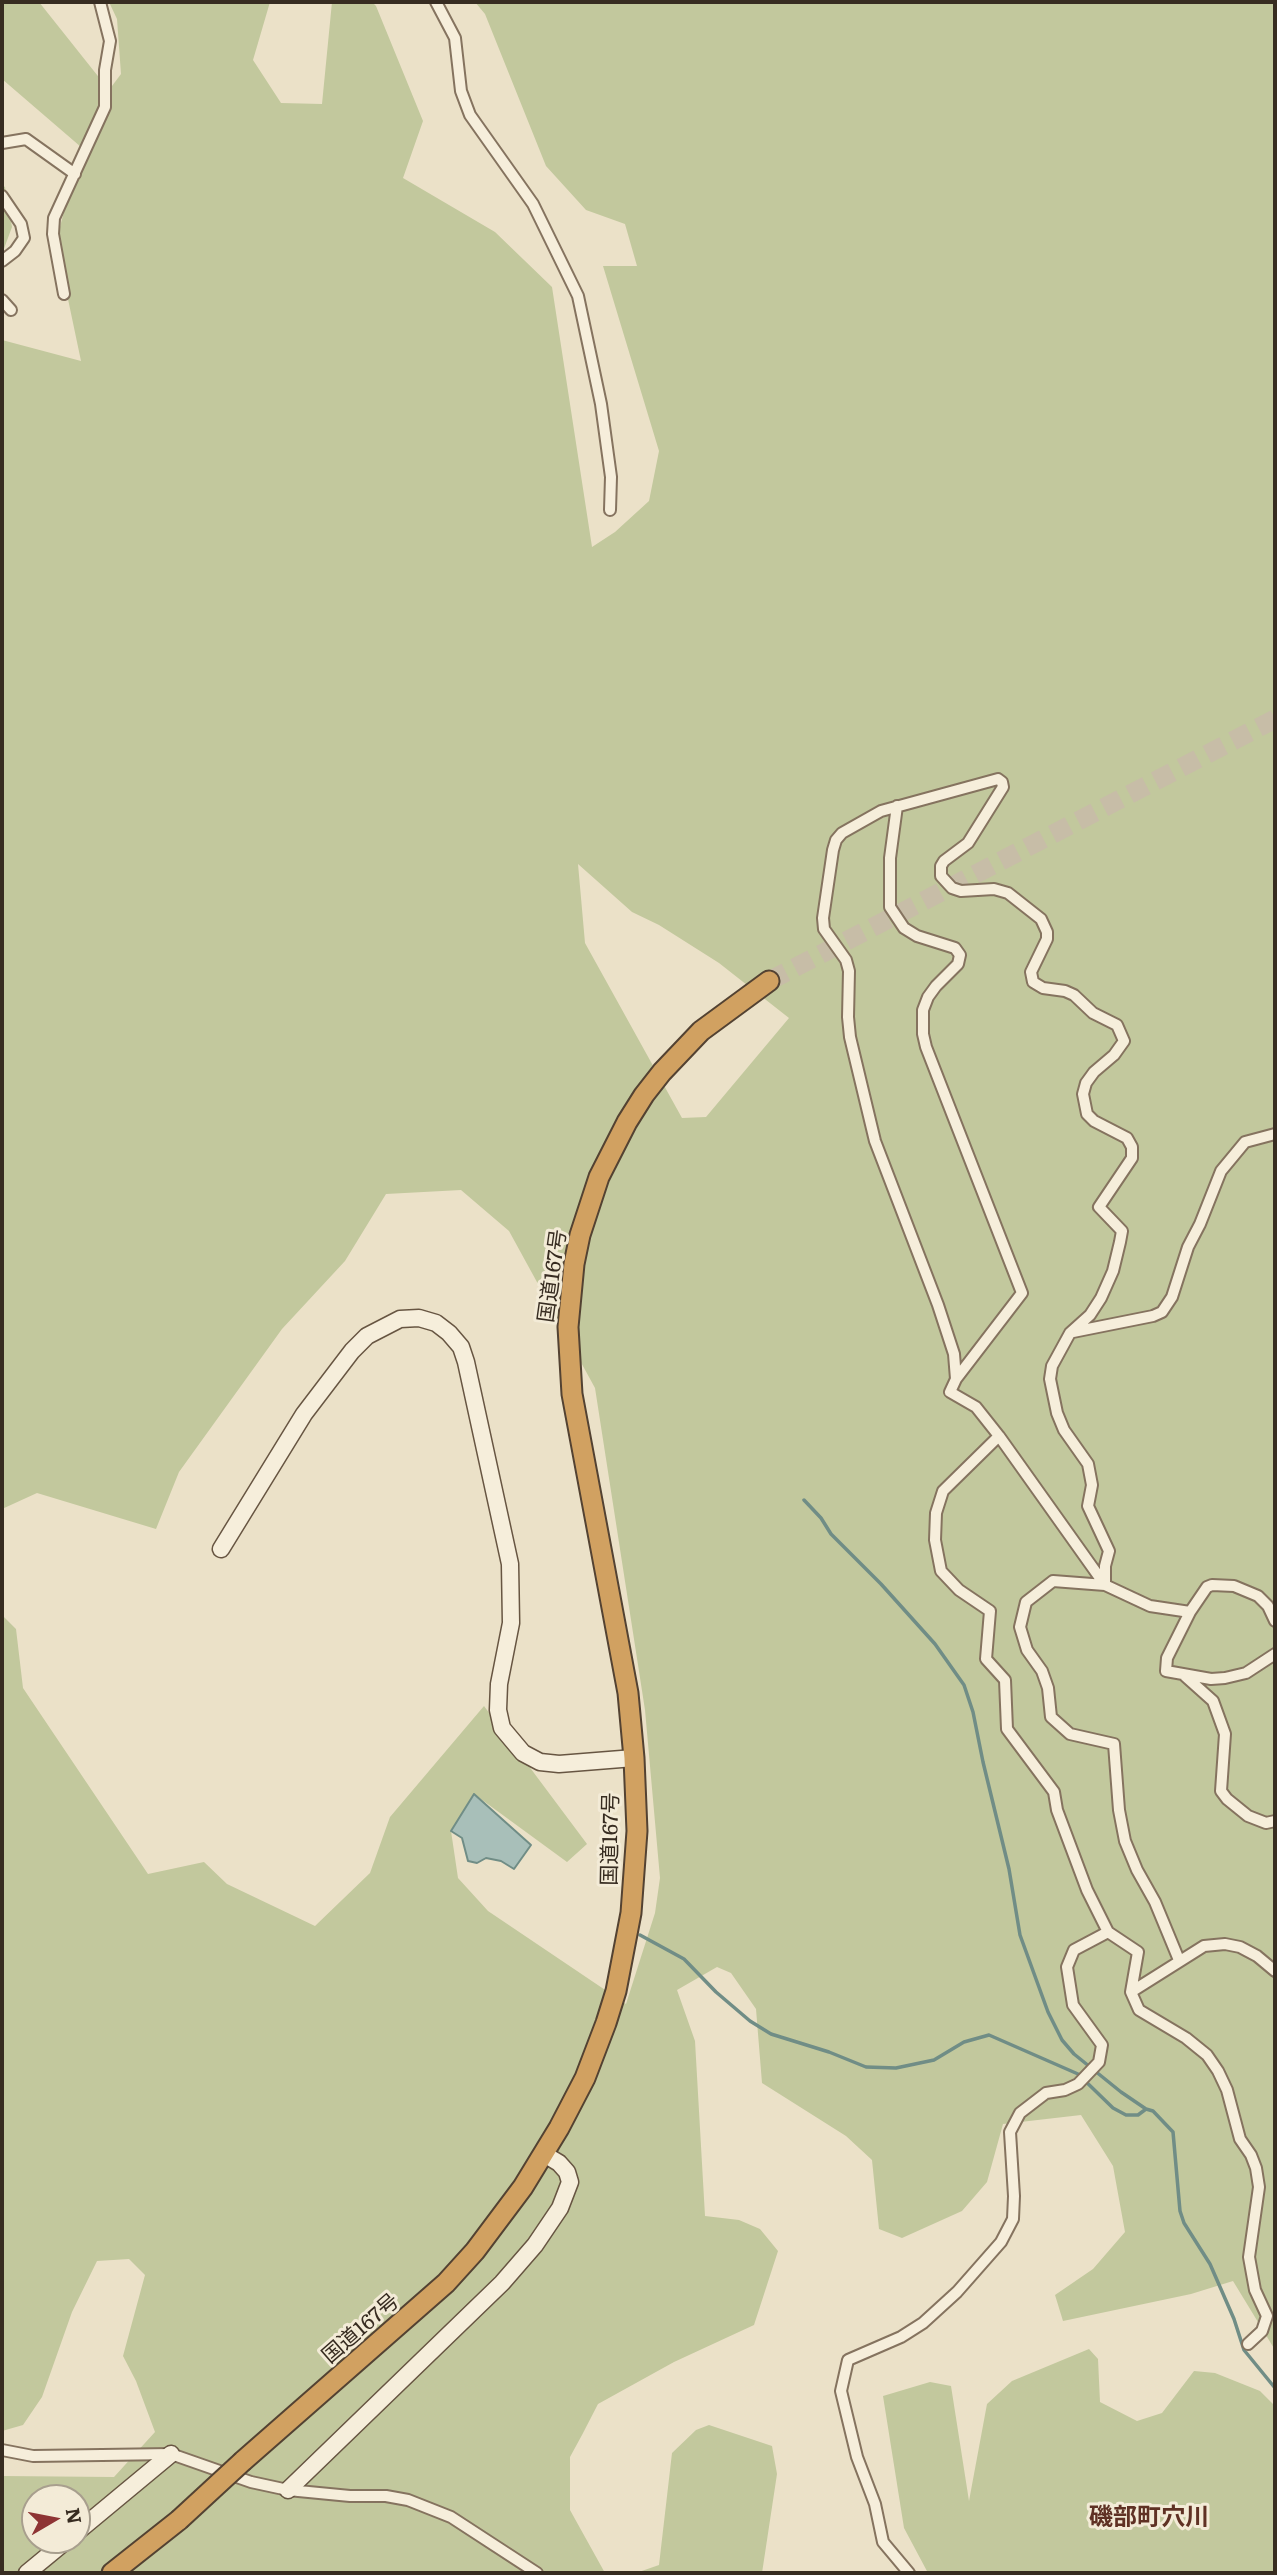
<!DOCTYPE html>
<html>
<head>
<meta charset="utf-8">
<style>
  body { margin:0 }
  #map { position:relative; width:1277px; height:2575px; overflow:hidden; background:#ebe1c8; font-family:Literata,serif }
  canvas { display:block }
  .frame { position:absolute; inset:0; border:4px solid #372c21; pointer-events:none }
  .north { position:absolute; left:21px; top:2484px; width:70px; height:70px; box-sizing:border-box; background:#f3ebd7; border:2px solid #a89f8e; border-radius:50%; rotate:80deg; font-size:19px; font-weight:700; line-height:28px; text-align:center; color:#372c21 }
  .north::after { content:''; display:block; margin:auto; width:24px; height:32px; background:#8e3434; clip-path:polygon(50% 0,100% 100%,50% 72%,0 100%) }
</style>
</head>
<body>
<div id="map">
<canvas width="1277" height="2575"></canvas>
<div class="frame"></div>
<div class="north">N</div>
</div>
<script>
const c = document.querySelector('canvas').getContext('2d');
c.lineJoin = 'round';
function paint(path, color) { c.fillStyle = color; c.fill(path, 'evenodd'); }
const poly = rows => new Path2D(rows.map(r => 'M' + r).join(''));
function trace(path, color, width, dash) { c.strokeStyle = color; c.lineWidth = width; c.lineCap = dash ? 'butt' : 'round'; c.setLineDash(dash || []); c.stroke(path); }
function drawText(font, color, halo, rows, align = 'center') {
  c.font = font + ' Literata,"Noto Sans JP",serif'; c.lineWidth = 6; c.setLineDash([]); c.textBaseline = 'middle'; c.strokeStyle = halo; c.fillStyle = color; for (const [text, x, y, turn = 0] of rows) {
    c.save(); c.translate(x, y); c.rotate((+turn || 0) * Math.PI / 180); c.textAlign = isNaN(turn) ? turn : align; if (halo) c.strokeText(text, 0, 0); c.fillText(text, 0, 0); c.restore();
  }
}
paint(poly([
  [2,2,39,2,109,90,121,74,117,19,109,2,270,2,253,60,281,103,322,104,332,2,372,2,376,6,423,121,403,178,495,232,552,287,592,547,615,532,649,501,659,451,603,266,637,266,625,224,586,210,546,166,485,14,475,2,1275,2,1275,2350,1233,2281,1191,2294,1063,2321,1055,2295,1093,2269,1125,2232,1113,2166,1081,2115,1003,2124,987,2182,962,2211,902,2238,879,2229,872,2160,846,2136,762,2083,756,2009,731,1973,717,1967,677,1990,695,2041,705,2216,739,2220,760,2229,778,2251,754,2325,674,2362,598,2404,582,2435,570,2457,570,2510,605,2573,2,2573,2,2476,114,2477,155,2432,136,2381,123,2356,145,2275,129,2259,97,2261,72,2312,42,2397,23,2425,2,2431,2,1615,16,1629,23,1688,148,1874,204,1862,227,1884,315,1926,370,1873,390,1817,484,1706,587,1844,567,1862,474,1794,451,1831,458,1878,488,1911,626,2004,655,1913,660,1878,645,1710,595,1388,509,1231,461,1190,386,1194,345,1261,282,1329,179,1472,156,1529,37,1493,2,1509,2,340,81,361,56,242,81,147,2,79],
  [578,864,632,912,659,925,719,963,789,1018,706,1117,682,1118,585,943],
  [35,2498,77,2498,77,2540,35,2540],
  [2,185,5,187,12,227,2,254],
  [1089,2349,1098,2359,1100,2402,1137,2421,1162,2413,1194,2371,1215,2373,1260,2391,1275,2406,1275,2573,928,2573,904,2528,883,2396,930,2382,951,2386,969,2501,987,2404,1012,2381],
  [709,2425,772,2446,777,2474,762,2573,636,2573,659,2565,672,2453,696,2430]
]), '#c2c89d');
const water = poly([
  [474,1794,531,1845,514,1869,501,1861,486,1858,477,1863,468,1861,462,1838,451,1831,474,1794]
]);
paint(water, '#a8bfb9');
trace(water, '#708d86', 2);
trace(poly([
  [804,1500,821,1518,831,1534,881,1584,935,1644,964,1685,973,1712,983,1762,1009,1869,1020,1935,1048,2012,1062,2040,1074,2054,1121,2092,1146,2109,1153,2111,1173,2132,1180,2211,1184,2223,1210,2264,1234,2319,1244,2350,1275,2388],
  [640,1935,684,1959,716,1992,750,2021,771,2034,829,2052,866,2067,896,2068,934,2060,964,2042,989,2035,1078,2074,1113,2108,1126,2115,1138,2115,1146,2109]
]), '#708d86', 3.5);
trace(poly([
  [769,981,1275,719]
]), '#c7bda7', 19, [19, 10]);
const street = poly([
  [436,2,455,38,461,91,470,115,533,204,578,296,601,404,611,477,610,510],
  [2,143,26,139,75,174],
  [2,196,21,224,24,238,15,251,2,261],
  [64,294,53,234,54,218,105,107,105,70,110,41,100,2],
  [2,300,11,310],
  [897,806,890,858,890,907,904,928,917,936,955,948,960,955,958,964,936,986,928,997,923,1010,923,1034,926,1047,1022,1293,956,1379,950,1392,976,1407,999,1436,1105,1585],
  [1073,1332,1153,1316,1162,1312,1172,1297,1188,1247,1200,1224,1221,1171,1245,1142,1275,1134],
  [956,1379,954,1354,938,1305,875,1141,850,1037,848,1017,849,971,846,960,824,929,823,918,833,850,836,840,842,833,881,811,998,779,1002,782,1003,787,968,843,944,861,941,866,941,876,952,888,961,891,994,889,1008,893,1041,919,1047,932,1047,939,1031,972,1033,982,1043,988,1065,991,1074,995,1093,1013,1117,1025,1124,1041,1114,1055,1094,1072,1086,1083,1083,1094,1087,1114,1094,1121,1127,1138,1132,1147,1132,1158,1099,1207,1122,1231,1120,1242,1113,1271,1101,1298,1090,1315,1070,1333,1052,1366,1050,1379,1057,1413,1064,1430,1088,1464,1092,1485,1088,1506,1109,1551,1105,1566,1105,1585],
  [999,1436,943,1491,936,1513,935,1540,941,1571,959,1590,990,1611,986,1659,1005,1680,1007,1729,1054,1792,1057,1810,1087,1890,1108,1932,1138,1952,1131,1992,1139,2010,1186,2038,1207,2055,1218,2071,1227,2090,1240,2139,1251,2155,1256,2168,1259,2187,1249,2257,1255,2290,1267,2316,1262,2331,1248,2344],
  [1275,1621,1268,1606,1258,1596,1234,1586,1212,1585,1207,1587,1190,1612,1167,1658,1166,1671,1211,1679,1225,1678,1246,1673,1275,1654],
  [1185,1676,1213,1701,1225,1734,1221,1791,1227,1799,1248,1816,1266,1823,1275,1821],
  [1179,1960,1155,1902,1137,1870,1125,1841,1119,1810,1114,1744,1070,1734,1051,1717,1048,1688,1042,1671,1027,1650,1020,1627,1026,1602,1053,1581,1105,1585,1150,1606,1190,1612],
  [1131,1992,1204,1946,1225,1944,1240,1947,1257,1956,1275,1971],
  [2,2450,33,2456,171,2454,251,2482,288,2490,350,2496,386,2496,408,2500,451,2517,537,2573],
  [909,2573,883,2542,875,2504,857,2457,841,2391,848,2360,901,2337,923,2323,957,2292,1001,2242,1013,2219,1014,2196,1010,2132,1020,2113,1046,2093,1065,2090,1078,2084,1099,2062,1102,2045,1073,2005,1067,1967,1074,1950,1108,1932]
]);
const secondary = poly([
  [221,1549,304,1414,352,1351,367,1336,400,1319,419,1318,436,1323,449,1333,461,1347,466,1362,510,1564,511,1623,499,1684,498,1710,502,1728,523,1753,540,1762,559,1764,634,1758],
  [288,2490,502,2283,535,2245,560,2208,570,2182,567,2172,559,2163,544,2154],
  [77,2532,171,2454],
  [27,2573,67,2540]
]);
const highway = poly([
  [243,2461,446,2283,475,2251,523,2187,559,2128,585,2078,606,2023,616,1991,631,1913,637,1831,634,1758,628,1693,572,1394,568,1327,574,1264,580,1235,599,1177,627,1122,644,1095,662,1072,701,1031,769,981],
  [112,2573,179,2520]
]);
trace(street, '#85735f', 14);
trace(secondary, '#675542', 19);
trace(highway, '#534232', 23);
trace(street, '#f6eedb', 10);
trace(secondary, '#f6eedb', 16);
trace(highway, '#d1a161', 19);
const highwayBridge = poly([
  [179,2520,243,2461]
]);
trace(highwayBridge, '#534232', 23, []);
trace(highwayBridge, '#d1a161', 19);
drawText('21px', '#372c21', '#f3ebd7', [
  ["国道167号",553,1276,-82],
  ["国道167号",611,1839,-89],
  ["国道167号",361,2329,-41]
]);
drawText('bold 24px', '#5f3124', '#f3ebd7', [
  ["磯部町穴川",1149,2518]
]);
</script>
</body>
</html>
